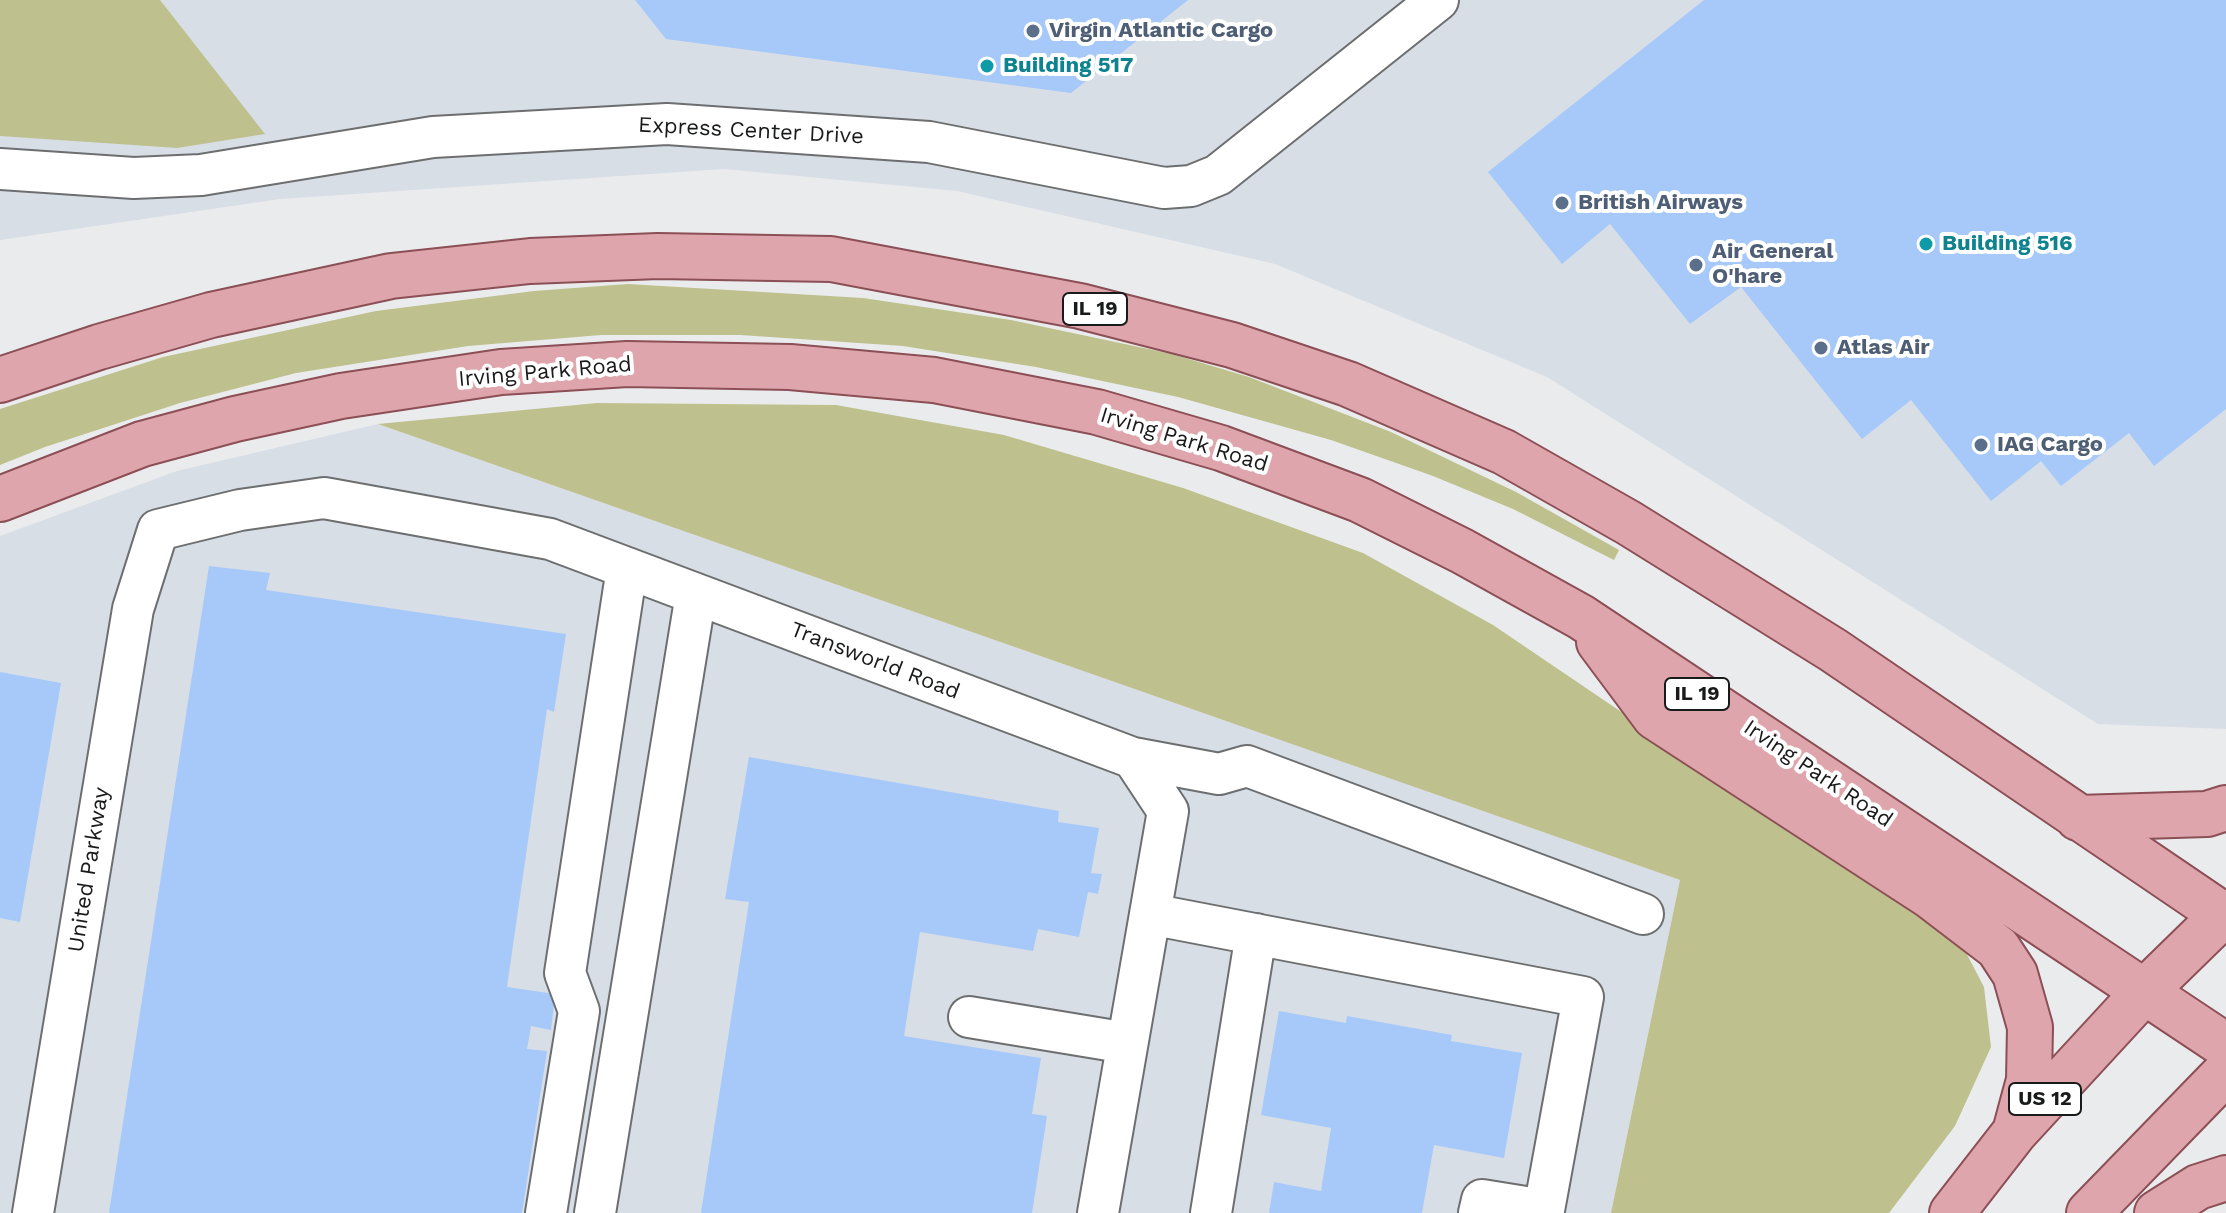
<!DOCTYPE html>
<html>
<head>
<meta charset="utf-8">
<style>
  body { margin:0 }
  canvas { display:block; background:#eaebed }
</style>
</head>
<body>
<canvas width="2226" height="1213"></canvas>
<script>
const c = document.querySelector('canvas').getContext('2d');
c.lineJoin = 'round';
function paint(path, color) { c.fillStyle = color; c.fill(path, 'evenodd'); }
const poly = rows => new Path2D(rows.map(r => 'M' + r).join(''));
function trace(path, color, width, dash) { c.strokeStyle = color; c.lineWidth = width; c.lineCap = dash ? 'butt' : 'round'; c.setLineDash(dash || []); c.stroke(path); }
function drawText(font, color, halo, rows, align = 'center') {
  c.font = font + ' "Work Sans",sans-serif'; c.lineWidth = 8; c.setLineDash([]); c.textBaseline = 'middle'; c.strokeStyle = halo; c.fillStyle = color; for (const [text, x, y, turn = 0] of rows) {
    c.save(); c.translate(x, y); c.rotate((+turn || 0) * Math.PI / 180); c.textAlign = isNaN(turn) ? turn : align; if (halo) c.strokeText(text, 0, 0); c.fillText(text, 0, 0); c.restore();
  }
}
paint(poly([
  [0,0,2226,0,2226,729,2098,724,1547,377,1275,264,957,191,724,169,280,199,0,240],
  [378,424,1680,880,1611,1213,0,1213,0,536,177,471]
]), '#d8dee6');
paint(poly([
  [0,0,160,0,265,134,177,148,0,136],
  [628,284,863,298,1011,320,1172,354,1249,377,1391,432,1516,492,1619,550,1614,560,1513,509,1433,476,1331,440,1178,397,1036,367,903,346,740,335,601,335,468,346,296,373,180,403,45,447,0,465,0,409,163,357,376,311,534,291],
  [597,403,836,405,1004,435,1183,488,1363,553,1493,625,1803,835,1950,922,1984,987,1991,1047,1955,1126,1889,1213,1611,1213,1680,880,378,424]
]), '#bec18d');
paint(poly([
  [635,0,1188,0,1071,93,666,39],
  [1704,0,2226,0,2226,409,2154,466,2129,433,2061,486,2041,461,1991,501,1911,400,1862,439,1741,287,1690,324,1610,224,1562,264,1488,172],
  [209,566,270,573,266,590,566,634,554,712,547,709,507,987,555,994,551,1030,531,1026,527,1049,547,1051,522,1213,109,1213],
  [0,672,61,683,20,922,0,918],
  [749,757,1059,811,1058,822,1099,828,1091,873,1102,874,1098,894,1088,892,1079,937,1038,929,1033,951,920,932,904,1036,1041,1058,1032,1114,1047,1116,1032,1213,701,1213,749,902,725,899],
  [1279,1011,1346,1023,1347,1016,1452,1035,1451,1041,1522,1053,1504,1158,1434,1145,1422,1213,1269,1213,1274,1182,1321,1191,1331,1128,1261,1115]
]), '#a6c9f9');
const minor = poly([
  [0,169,134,178,201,175,433,137,667,124,929,142,1164,188,1191,186,1218,175,1438,0],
  [1133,758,1219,774,1247,766,1643,914],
  [1150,914,1583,997,1544,1210,1482,1200,1479,1213],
  [969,1017,1127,1043],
  [33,1213,133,609,158,530,240,510,324,498,550,539,1133,758,1168,811,1098,1213],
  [546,1213,579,1011,565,973,627,568],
  [595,1213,696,594],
  [1211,1213,1256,934]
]);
const major = poly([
  [0,380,99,347,211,315,391,276,530,261,658,256,831,259,1080,306,1232,345,1348,384,1504,452,1629,523,1833,650,2226,917],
  [0,499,142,444,235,419,341,396,501,372,627,364,790,367,934,380,1097,412,1221,448,1360,500,1462,551,1581,617,2226,1046],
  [1599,642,1655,717,1930,896,1998,948,2015,974,2030,1027,2029,1080,2015,1132],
  [2078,818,2207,814,2226,808],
  [1952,1213,2015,1132,2145,991,2226,912],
  [2089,1213,2226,1072],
  [2157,1213,2198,1187,2226,1178]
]);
trace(minor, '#6d6e6f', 44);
trace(major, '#8b4f55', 48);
trace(minor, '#fff', 40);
trace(major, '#dea6ac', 44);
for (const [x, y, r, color] of [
  [1033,31,8,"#5c6f8a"],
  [987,66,8,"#0f9aa8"],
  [1562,203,8,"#5c6f8a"],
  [1926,244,8,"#0f9aa8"],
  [1696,265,8,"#5c6f8a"],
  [1821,348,8,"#5c6f8a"],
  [1981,445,8,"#5c6f8a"]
]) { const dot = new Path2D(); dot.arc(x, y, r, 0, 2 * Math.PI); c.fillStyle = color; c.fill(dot); trace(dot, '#fff', 3); }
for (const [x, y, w] of [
  [1095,309,64],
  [1697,694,64],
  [2045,1099,72]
]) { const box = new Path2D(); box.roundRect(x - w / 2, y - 16, w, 32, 6); c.fillStyle = '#fff'; c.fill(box); trace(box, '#191a1a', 2); }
drawText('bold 20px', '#191a1a', null, [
  ["IL 19",1095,309],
  ["IL 19",1697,694],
  ["US 12",2045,1099]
]);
drawText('bold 22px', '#4e5e75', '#fff', [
  ["Virgin Atlantic Cargo",1049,31],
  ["British Airways",1578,203],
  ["Air General",1712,252],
  ["O'hare",1712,277],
  ["Atlas Air",1837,348],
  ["IAG Cargo",1997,445]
], 'left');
drawText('bold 22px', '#0d838f', '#fff', [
  ["Building 517",1003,66],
  ["Building 516",1942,244]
], 'left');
drawText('22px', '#191a1a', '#fff', [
  ["Express Center Drive",751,131,3],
  ["Irving Park Road",545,372,-5],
  ["Irving Park Road",1184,440,17],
  ["Transworld Road",875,661,21],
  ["Irving Park Road",1818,774,34],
  ["United Parkway",89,870,-81]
]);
</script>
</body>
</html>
